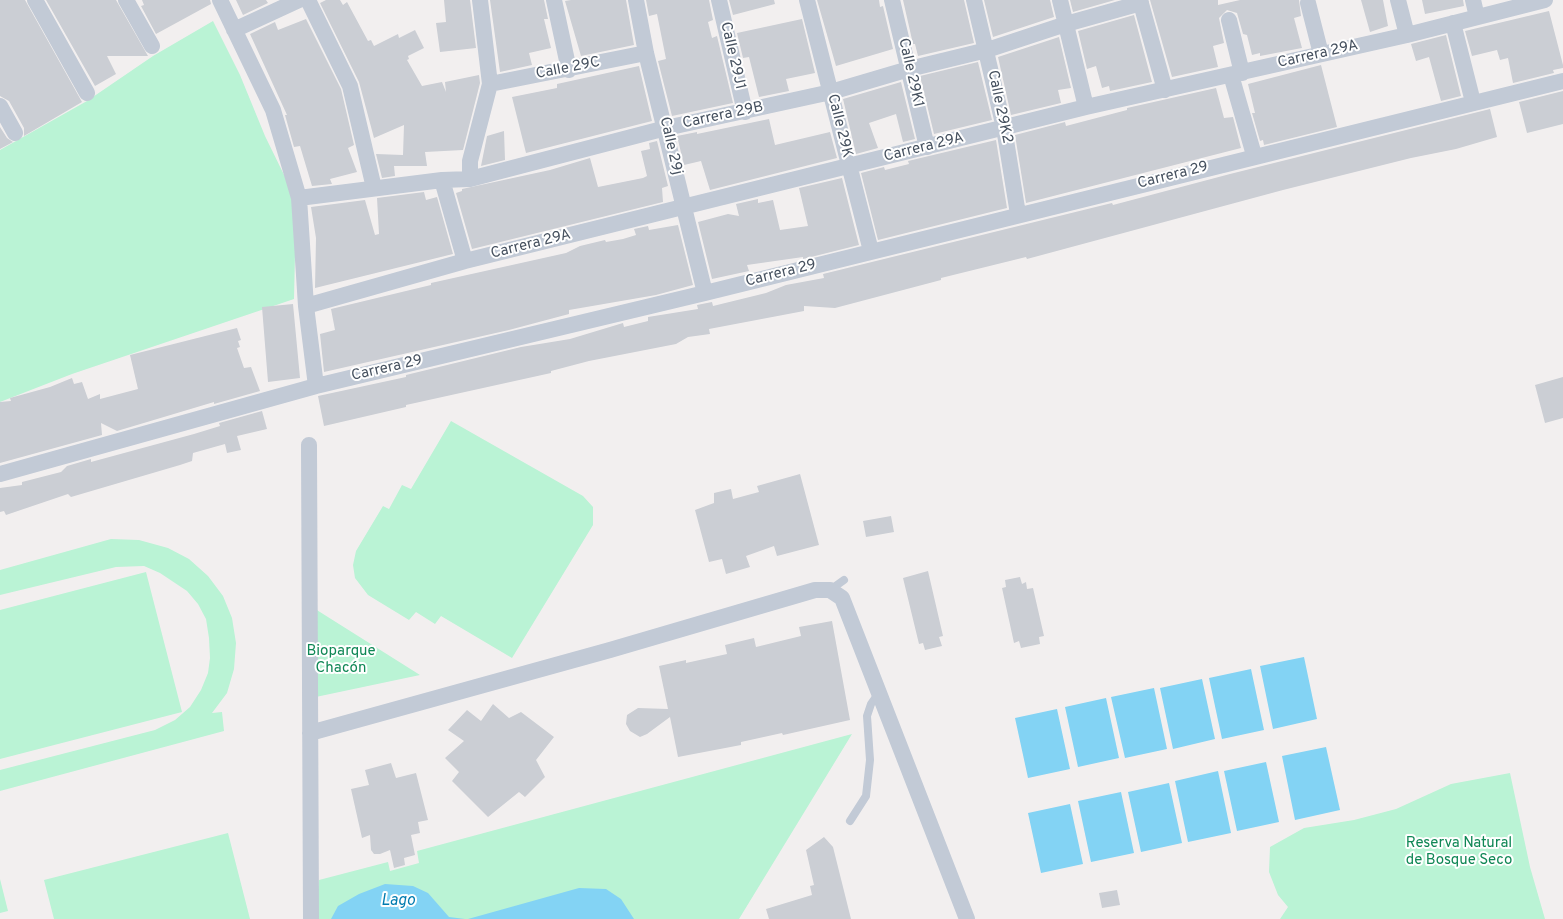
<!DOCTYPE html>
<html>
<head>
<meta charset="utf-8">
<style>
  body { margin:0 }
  canvas { display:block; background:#f2efef }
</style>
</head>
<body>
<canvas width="1563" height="919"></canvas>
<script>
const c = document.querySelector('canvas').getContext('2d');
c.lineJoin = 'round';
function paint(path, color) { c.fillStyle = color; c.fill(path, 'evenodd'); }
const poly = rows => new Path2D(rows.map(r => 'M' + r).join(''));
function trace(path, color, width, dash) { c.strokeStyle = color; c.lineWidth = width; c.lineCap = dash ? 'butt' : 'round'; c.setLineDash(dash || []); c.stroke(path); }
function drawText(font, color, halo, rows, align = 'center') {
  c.font = font + ' Overpass,sans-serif'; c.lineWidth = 4; c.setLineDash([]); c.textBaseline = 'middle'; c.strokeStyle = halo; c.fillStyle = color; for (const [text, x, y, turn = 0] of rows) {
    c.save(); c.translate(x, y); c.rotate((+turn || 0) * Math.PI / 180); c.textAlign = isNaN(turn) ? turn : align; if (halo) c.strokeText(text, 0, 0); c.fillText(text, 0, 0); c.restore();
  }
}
paint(poly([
  [213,21,240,75,265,136,289,185,296,211,294,299,72,374,0,402,0,150,87,101,153,56],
  [451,421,583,496,593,507,593,525,512,658,441,616,435,624,416,612,409,620,368,595,355,578,353,565,356,551,383,506,389,509,402,485,411,489],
  [111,539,139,540,168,548,189,559,208,576,223,596,232,618,236,643,234,669,227,693,212,713,222,712,224,731,0,791,0,770,155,730,175,720,190,707,201,690,208,673,210,658,209,638,206,619,198,604,187,591,160,573,144,566,116,567,0,595,0,570],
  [146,572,182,712,0,759,0,610],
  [312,607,420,675,311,698],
  [852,734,739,919,315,919,319,880,388,862,390,871,419,863,417,851],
  [1510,773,1530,867,1545,919,1280,919,1288,907,1278,895,1269,872,1270,847,1304,828,1354,820,1396,809,1451,784],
  [228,833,250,919,54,919,44,880],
  [0,879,8,911,0,913]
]), '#baf3d5');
paint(poly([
  [1304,657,1317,719,1273,729,1260,666],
  [1251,669,1264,730,1222,739,1209,678],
  [1202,679,1215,739,1173,749,1160,688],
  [1154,688,1167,749,1125,758,1111,697],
  [1106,698,1119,758,1078,767,1065,707],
  [1057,709,1070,769,1028,778,1015,718],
  [1326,747,1340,810,1295,820,1282,756],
  [1266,762,1279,822,1237,831,1224,771],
  [1218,771,1231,833,1188,842,1175,781],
  [1169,783,1182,843,1141,852,1128,792],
  [1121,792,1134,853,1091,862,1078,801],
  [1070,804,1083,864,1041,873,1028,813],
  [385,884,413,886,428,893,449,917,465,919,331,919,338,906,359,894],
  [579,888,606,889,621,899,634,919,468,919]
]), '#83d3f4');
paint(poly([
  [0,0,25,0,82,102,24,136,24,128,9,101,0,96],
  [46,0,116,0,148,56,107,56,116,74,95,86],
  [142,0,210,0,211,4,156,34,141,6,144,5],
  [236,0,266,0,268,3,243,15],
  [326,0,340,0,343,5,347,2,368,41,371,40,374,46,398,34,399,38,415,30,424,48,408,56,409,59,407,60,422,86,442,82,446,92,445,82,479,75,480,83,463,150,425,152,427,166,394,166,395,176,382,178,376,154,403,155,404,125,374,138,359,82,320,3],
  [444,0,470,0,476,48,440,52,436,23,446,22],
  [490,0,544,0,548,19,544,19,551,48,529,53,532,65,500,72],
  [571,0,626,0,634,45,581,56,565,1],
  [646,0,709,0,713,20,708,22,712,38,717,36,733,103,672,116,658,61,666,59,657,14,649,16],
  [729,0,774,0,775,4,733,15],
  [817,0,879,0,880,7,883,6,893,49,836,66],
  [903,0,964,0,974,43,918,56,915,44,913,44],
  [984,0,1050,0,1054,17,993,37],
  [1070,0,1115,0,1073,12],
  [1150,0,1218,0,1218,5,1240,0,1299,0,1301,16,1294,18,1302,48,1260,56,1260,53,1252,55,1247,35,1243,34,1237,13,1227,10,1219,18,1224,43,1213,46,1218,67,1172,77],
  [1361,0,1383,0,1388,26,1370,32],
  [1422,0,1463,0,1464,6,1425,14],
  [1549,11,1563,65,1563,68,1553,70,1554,73,1513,83,1508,58,1500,60,1497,50,1472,56,1465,31],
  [1134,15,1152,82,1110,91,1109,86,1102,88,1096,66,1087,69,1078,31],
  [306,19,341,89,354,145,348,148,357,172,330,179,332,184,312,186,300,146,294,147,285,115,287,115,250,34,275,22,278,30],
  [802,19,815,73,786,79,789,91,759,97,749,57,743,58,737,33],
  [1446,35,1461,96,1441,101,1429,57,1416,61,1411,44],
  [1059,37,1071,88,1058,90,1061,103,1011,115,998,57],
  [978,62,992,120,934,134,920,76],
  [1321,65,1337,127,1264,145,1263,140,1260,141,1252,113,1255,113,1248,84],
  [639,66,652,121,526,153,512,97,557,88,557,84],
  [901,82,915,139,903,142,896,114,869,123,878,148,856,154,843,99],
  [1216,88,1224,118,1233,117,1241,148,1026,203,1015,135,1065,122,1066,126,1127,110,1127,108],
  [1563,91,1563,124,1527,133,1519,102],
  [1490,109,1497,137,1456,149,1411,158,1283,190,1027,259,1026,257,941,278,941,280,835,308,804,306,804,311,709,329,710,334,688,337,676,344,589,361,551,371,551,373,406,405,406,407,324,426,318,396,406,377,406,375,521,347,570,339,623,323,624,327,648,321,648,317,698,309,697,305,712,302,713,306,766,293,786,285,824,278,823,274,1112,203,1113,205,1230,174],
  [769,119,775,145,830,132,837,158,710,190,701,161,684,165,677,136,697,132,697,134],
  [0,127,7,138,13,142,0,149],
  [504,131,505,160,481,166,487,136],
  [996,140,1007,208,878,240,861,173,884,167,885,170,909,164,908,161],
  [657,141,668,186,662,188,663,202,472,249,456,193,462,191,462,189,550,170,590,158,598,187,643,178,647,176,641,151,650,149,649,143],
  [842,178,859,245,803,259,803,257,747,265,749,271,712,279,698,222,728,214,739,216,736,204,758,199,758,203,773,200,780,230,808,226,799,188],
  [424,192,426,200,437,197,453,254,315,288,316,238,311,207,365,200,375,235,379,234,377,198],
  [678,225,693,285,656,295,569,310,569,314,509,330,324,372,320,334,335,330,331,309,431,285,431,283,566,253,580,246,605,240,606,242,623,239,636,235,634,229,648,226,649,230],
  [293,304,300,378,268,382,262,307],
  [237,328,241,340,238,341,240,347,237,348,244,368,251,367,260,391,214,404,214,402,117,431,101,423,102,435,0,463,0,402,11,401,10,398,50,387,72,378,74,384,82,382,88,399,100,394,100,399,138,389,130,355],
  [1563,377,1563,418,1545,423,1535,385],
  [262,411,267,429,237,436,241,450,227,453,225,444,193,453,192,461,180,465,71,497,68,494,6,515,4,511,0,512,0,488,22,485,22,482,61,472,67,466,91,459,91,462,194,434,220,426,219,423],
  [800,474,819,545,777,556,774,546,746,556,750,567,726,574,722,559,709,562,695,510,714,503,714,493,731,489,733,499,759,492,757,486],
  [891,516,894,532,866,537,863,521],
  [928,571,943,636,939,637,942,646,925,650,923,643,919,644,903,578],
  [1020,577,1022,584,1026,582,1027,589,1033,588,1044,636,1039,637,1040,644,1021,648,1019,641,1014,643,1002,588,1006,587,1005,580],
  [832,621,850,720,783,735,782,733,741,742,741,745,678,757,670,717,647,734,640,737,630,731,626,724,627,715,638,708,668,709,659,666,686,660,686,663,727,654,725,645,754,638,756,647,801,636,799,627],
  [493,704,509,718,521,712,554,737,536,760,545,777,525,797,519,792,488,817,452,781,459,772,445,758,464,741,448,730,467,710,481,721],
  [391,763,396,778,416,773,428,820,418,822,420,833,411,835,415,855,404,858,405,865,394,868,390,850,380,854,374,854,371,850,370,835,362,838,351,789,369,785,365,770],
  [824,837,833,847,851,919,769,919,766,909,812,895,810,886,814,885,806,850],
  [1117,890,1120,905,1102,908,1099,893]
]), '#cbced4');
trace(poly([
  [830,590,844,580],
  [850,821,866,796,870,760,867,716,871,704,878,694]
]), '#c2cad6', 8);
trace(poly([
  [35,0,87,93],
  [126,0,152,46],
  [220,0,273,110,299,198,306,306,316,386],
  [308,0,350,86,374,188],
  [554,0,569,70],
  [636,0,646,53,705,293],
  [719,0,745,112],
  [807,0,871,251],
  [892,0,927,147],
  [974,0,1004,128,1018,214],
  [1060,0,1086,107],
  [1140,0,1165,90],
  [1398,0,1407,35],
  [1473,0,1477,17],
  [1308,3,1321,54],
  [1229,20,1242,73],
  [1453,23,1473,102],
  [234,30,299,0],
  [1231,75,1254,155],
  [490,84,646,53],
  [0,106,15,133],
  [470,179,470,161,490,84,480,0],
  [442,180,465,261],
  [299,198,442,180,470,179,666,128,831,92,909,69,987,50,1066,24,1141,3],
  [306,306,465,261,1086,107,1407,35,1545,0],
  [309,445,311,919],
  [0,474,316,386,705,293,1563,81],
  [310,733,610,650,815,590,830,590,842,598,967,919]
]), '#c2cad6', 16);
drawText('15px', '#46515f', '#fff', [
  ["Carrera 29A",1318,55,-13],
  ["Calle 29J1",732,56,77],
  ["Calle 29C",568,69,-11],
  ["Calle 29K1",910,73,77],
  ["Calle 29K2",999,107,78],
  ["Carrera 29B",723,116,-12],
  ["Calle 29K",839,126,76],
  ["Calle 29j",670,146,77],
  ["Carrera 29A",924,148,-14],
  ["Carrera 29",1173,176,-14],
  ["Carrera 29A",531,245,-14],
  ["Carrera 29",781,274,-14],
  ["Carrera 29",387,369,-13]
]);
drawText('15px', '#0f8755', '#fff', [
  ["Bioparque",341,652],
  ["Chacón",341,669],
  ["Reserva Natural",1459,844],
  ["de Bosque Seco",1459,861]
]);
drawText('italic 16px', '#017baf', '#fff', [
  ["Lago",398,902]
]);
</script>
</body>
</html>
